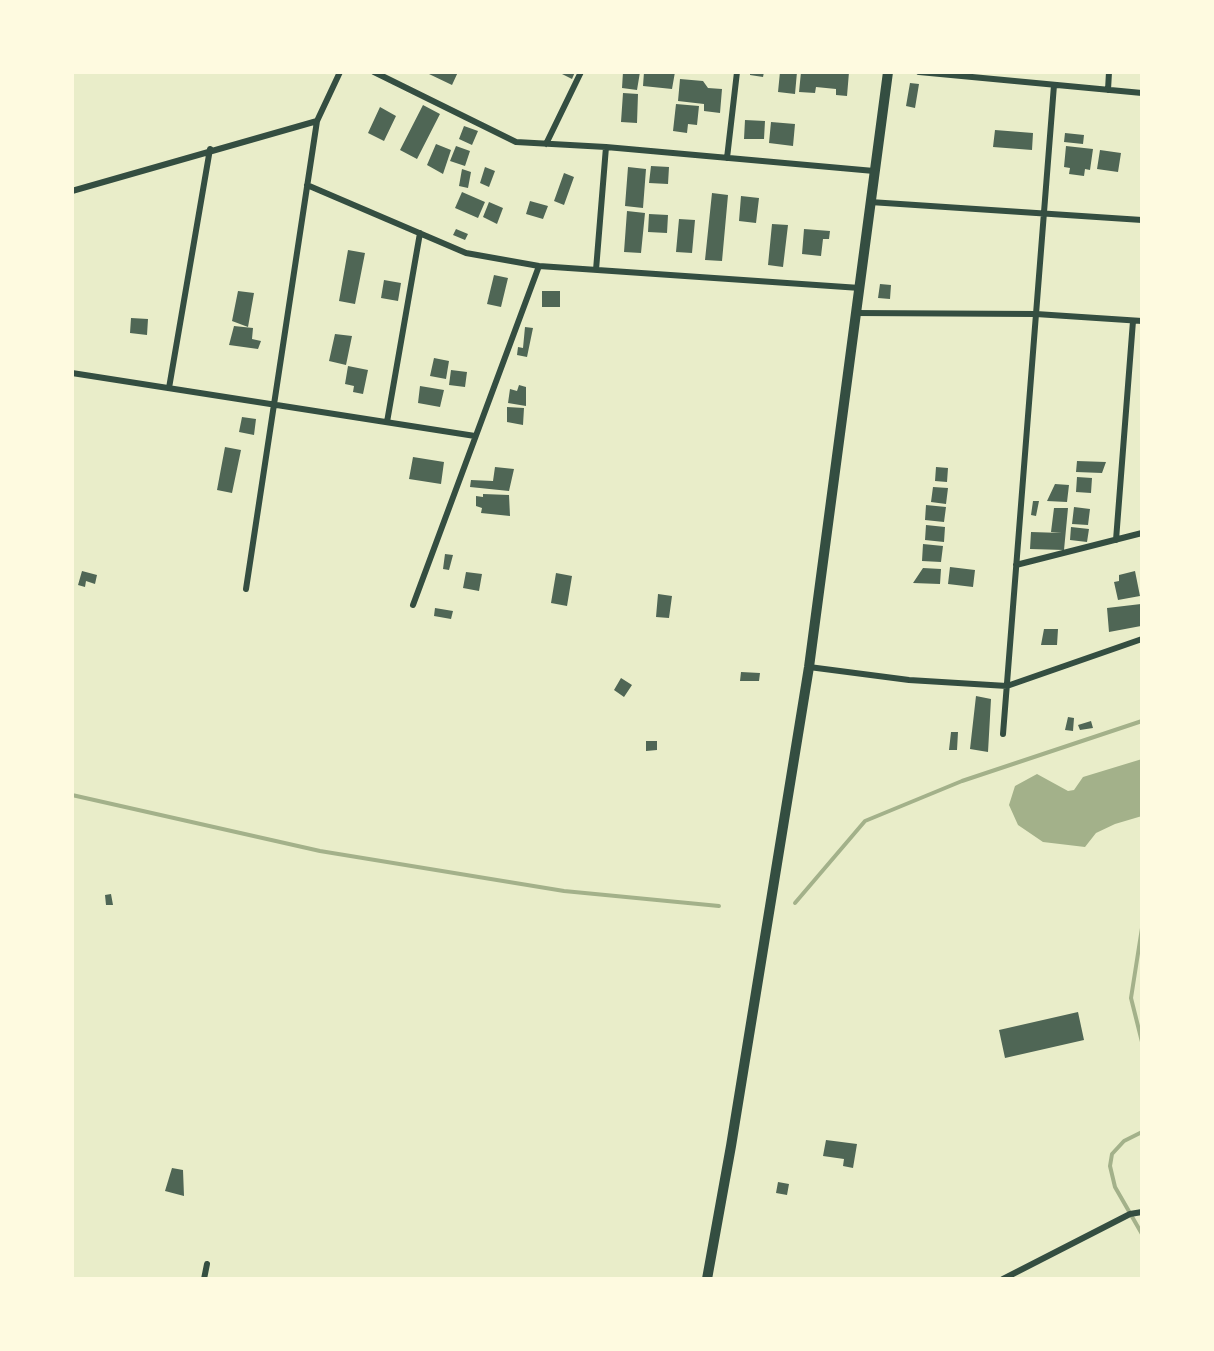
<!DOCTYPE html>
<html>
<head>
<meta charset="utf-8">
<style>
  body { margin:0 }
  #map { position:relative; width:1214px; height:1351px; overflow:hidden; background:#e9edc9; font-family:Arial,sans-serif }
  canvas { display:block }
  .frame { position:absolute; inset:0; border:74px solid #fefae0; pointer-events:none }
</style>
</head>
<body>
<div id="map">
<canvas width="1214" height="1351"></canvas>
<div class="frame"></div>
</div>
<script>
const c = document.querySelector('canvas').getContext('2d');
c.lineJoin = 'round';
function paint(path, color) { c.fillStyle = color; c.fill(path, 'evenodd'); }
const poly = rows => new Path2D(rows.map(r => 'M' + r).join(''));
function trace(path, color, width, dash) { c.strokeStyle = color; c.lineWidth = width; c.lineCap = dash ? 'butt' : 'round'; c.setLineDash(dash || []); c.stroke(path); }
paint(poly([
  [1142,759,1142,816,1115,824,1096,833,1085,847,1043,842,1018,825,1009,805,1015,786,1037,774,1068,791,1074,790,1083,777]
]), '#a3b18a');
trace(poly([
  [72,795,320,851,564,891,719,906],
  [795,903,865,821,962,781,1142,721],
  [1142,928,1131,998,1142,1042],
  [1142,1132,1124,1141,1112,1154,1110,1166,1115,1187,1142,1234]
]), '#a3b18a', 4);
paint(poly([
  [430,72,458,72,452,85,429,74],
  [558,72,575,72,572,79],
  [623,72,640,72,637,90,622,88],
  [644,72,675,72,672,89,643,86],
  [750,72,764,72,763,77,750,75],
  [780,72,797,72,795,94,778,92],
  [801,72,849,72,847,96,836,95,836,89,816,87,815,93,799,92],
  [680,79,703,81,708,88,722,89,720,113,704,111,704,104,678,101],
  [910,83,919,84,915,108,906,106],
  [623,93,638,94,637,123,621,122],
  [676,104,699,106,697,125,688,124,687,133,673,131],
  [423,105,440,114,417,159,400,150],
  [380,107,396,116,384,141,368,133],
  [745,120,765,121,764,139,744,139],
  [771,122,795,124,793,146,769,143],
  [464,126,478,131,472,145,459,139],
  [995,130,1033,133,1032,150,993,147],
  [1065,133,1084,135,1083,144,1064,142],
  [436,144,451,150,443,174,427,165],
  [456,146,470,151,465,166,450,161],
  [1066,146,1093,149,1090,170,1085,169,1084,176,1069,174,1070,168,1064,167],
  [1100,150,1121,153,1118,172,1097,169],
  [651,166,669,167,668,184,649,183],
  [485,167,495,171,489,187,480,183],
  [628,167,646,169,643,208,625,206],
  [462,169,471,172,468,188,459,186],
  [564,173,574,177,564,205,554,201],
  [462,192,485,202,478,218,455,208],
  [712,193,728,195,722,261,705,260],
  [741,196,759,198,756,223,739,221],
  [530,201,548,206,543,219,526,214],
  [489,202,503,208,497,224,483,217],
  [627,211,645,213,641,253,624,252],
  [649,214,668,215,667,233,648,232],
  [679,219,695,220,692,253,676,252],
  [772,224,788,225,783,267,768,265],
  [456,229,468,234,465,240,453,235],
  [804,229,830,231,829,239,823,239,821,256,802,254],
  [348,250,365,253,355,304,339,301],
  [494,275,508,278,501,307,487,304],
  [384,280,401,283,398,301,381,298],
  [880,284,891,285,890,299,878,298],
  [238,291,254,293,248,327,232,321],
  [542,291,560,291,560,307,542,307],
  [131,318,148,319,147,335,130,333],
  [234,326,253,328,252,339,261,341,258,349,229,345],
  [525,327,533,328,527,357,517,355,518,347,523,348],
  [335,334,352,336,346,365,329,361],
  [434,358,449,361,446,379,430,376],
  [348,366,368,370,363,394,353,392,354,386,345,384],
  [451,370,467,372,465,387,449,385],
  [519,385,526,387,526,406,508,403,510,389,517,391],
  [420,386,444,390,440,407,418,403],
  [507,407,524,408,523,425,507,422],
  [242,417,256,419,254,435,239,432],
  [225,447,241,450,232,493,217,490],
  [413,457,444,462,441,484,409,479],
  [1077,461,1106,462,1102,473,1076,472],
  [495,467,514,469,509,491,470,487,471,480,493,481],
  [936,467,948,468,947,482,935,481],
  [1077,477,1092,478,1091,493,1076,492],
  [1055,484,1069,485,1067,502,1047,501],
  [933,487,948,488,946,504,931,502],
  [483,494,509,495,510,516,481,513,482,508,476,506,476,496,483,497],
  [1033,501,1039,501,1036,516,1031,515],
  [926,505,946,507,944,522,925,520],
  [1074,507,1090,509,1088,525,1072,524],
  [1054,508,1068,508,1064,550,1030,549,1031,532,1062,533,1051,532],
  [926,525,945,527,944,542,925,540],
  [1071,527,1089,529,1087,542,1070,540],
  [923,544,943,546,941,562,922,561],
  [445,554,453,555,449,570,443,569],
  [950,567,975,570,973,587,948,584],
  [923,568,941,569,940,584,913,583],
  [82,571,97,575,95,584,86,581,85,587,78,585],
  [1135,571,1140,596,1118,600,1114,582,1119,581,1119,575],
  [466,572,482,574,479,591,463,588],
  [556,573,572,576,567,606,551,603],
  [658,594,672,596,669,618,656,617],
  [1141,604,1141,626,1109,632,1107,608],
  [435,608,453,611,451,619,434,616],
  [1044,629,1058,629,1057,645,1041,645],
  [741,672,760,673,759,681,740,681],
  [621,678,632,685,624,697,614,690],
  [976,696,991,699,988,752,970,749],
  [1068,717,1074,718,1073,731,1065,730],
  [1091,721,1093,728,1080,730,1078,725],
  [951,732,958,732,957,750,949,750],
  [646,741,657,741,657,750,646,751],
  [111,894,113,905,106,905,105,895],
  [1078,1012,1084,1040,1005,1058,999,1030],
  [826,1140,857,1144,853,1168,843,1166,844,1159,823,1156],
  [172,1168,183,1170,184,1196,165,1191],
  [778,1182,789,1184,787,1195,776,1193]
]), '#4f6655');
trace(poly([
  [374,72,516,142,606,147,874,171],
  [919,72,1142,93],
  [1108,90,1109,72],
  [546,144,581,72],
  [727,158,737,72],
  [307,185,466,253,539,266,860,288],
  [72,191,317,121,340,72],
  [870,202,1142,220],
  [596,270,606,147],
  [856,313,1036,314,1142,321],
  [72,373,475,436],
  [169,388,210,149],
  [387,422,420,233],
  [1116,540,1133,321],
  [1016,565,1142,533],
  [246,589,317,121],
  [413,605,539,266],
  [809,667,909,680,1007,686,1142,639],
  [1003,734,1054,85],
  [204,1279,207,1264],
  [1003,1279,1130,1214,1142,1212]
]), '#344e41', 6);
trace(poly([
  [707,1279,731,1146,809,667,888,72]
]), '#344e41', 10);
</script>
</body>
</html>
